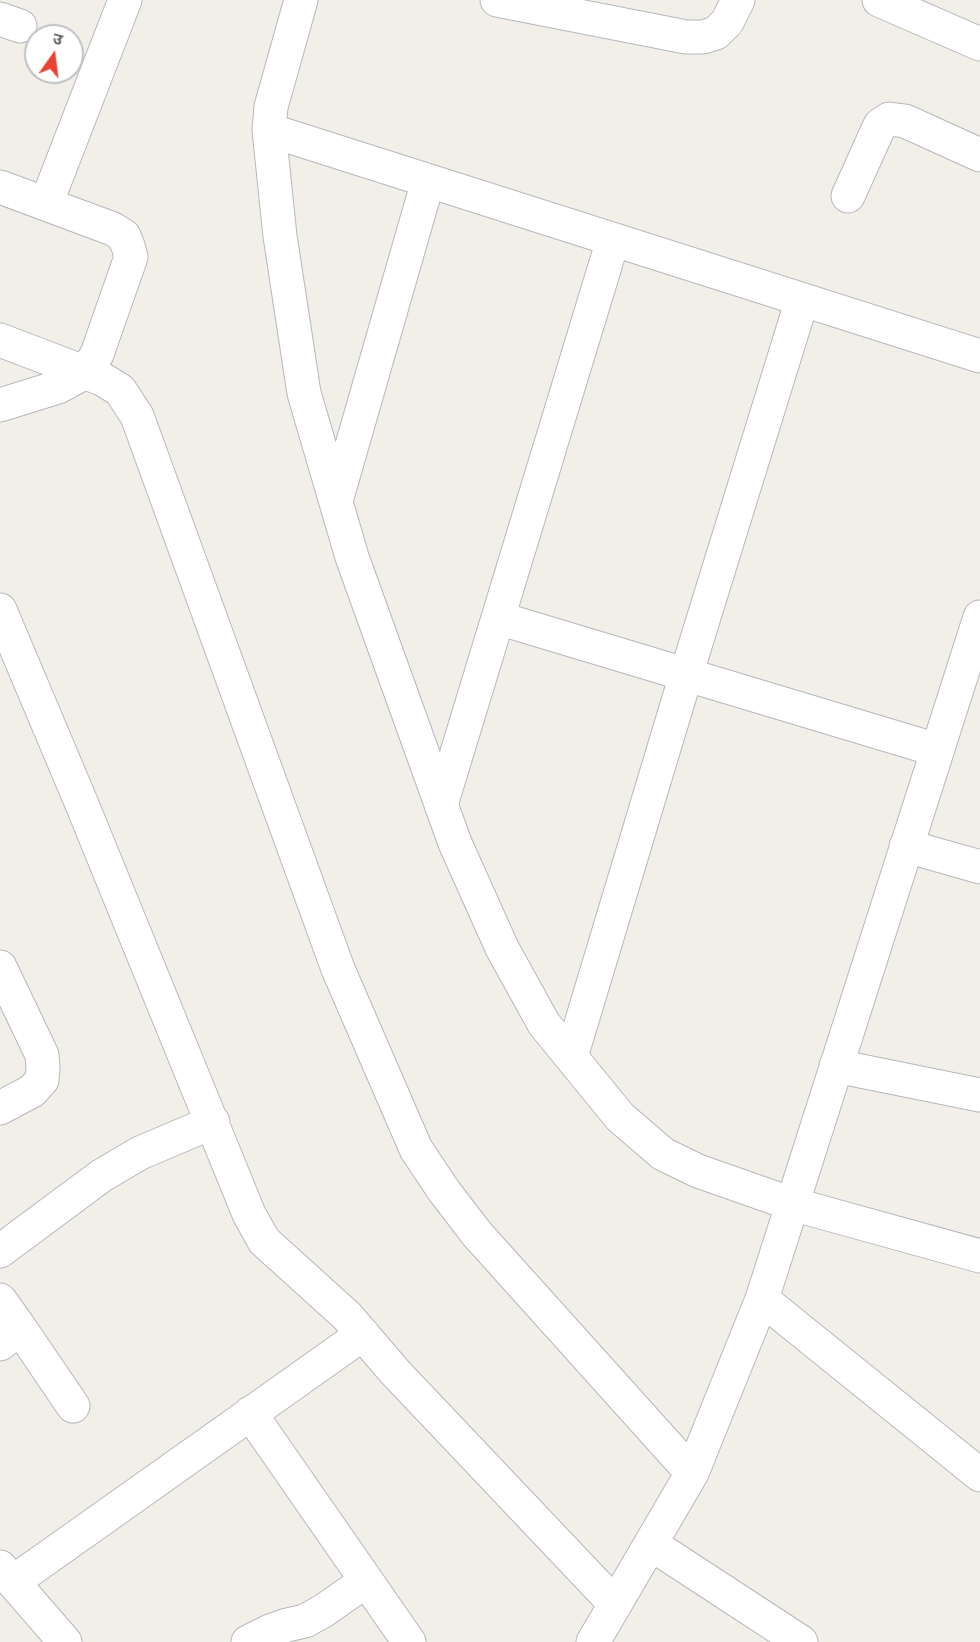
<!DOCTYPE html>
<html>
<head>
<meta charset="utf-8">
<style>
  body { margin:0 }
  #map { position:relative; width:980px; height:1642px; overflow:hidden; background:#f1efe8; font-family:Mulish,"Noto Sans Devanagari",sans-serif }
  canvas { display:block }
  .north { position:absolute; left:24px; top:24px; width:60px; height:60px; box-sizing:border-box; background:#fff; border:2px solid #bfc1c3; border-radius:50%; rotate:14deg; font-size:16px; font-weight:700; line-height:24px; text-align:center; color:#5f6368 }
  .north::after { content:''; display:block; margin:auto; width:21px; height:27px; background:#ea4335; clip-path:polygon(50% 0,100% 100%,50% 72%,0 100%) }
</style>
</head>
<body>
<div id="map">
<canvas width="980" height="1642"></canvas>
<div class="north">उ</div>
</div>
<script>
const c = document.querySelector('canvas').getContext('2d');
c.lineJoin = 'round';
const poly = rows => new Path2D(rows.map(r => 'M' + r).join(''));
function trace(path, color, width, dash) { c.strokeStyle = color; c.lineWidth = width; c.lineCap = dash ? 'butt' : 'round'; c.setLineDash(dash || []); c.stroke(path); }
const minor = poly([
  [301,0,271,107,269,130,280,236,304,393,352,557,455,843,502,948,544,1024,620,1117,663,1154,698,1171,792,1204,980,1256],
  [497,0,686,37,703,37,716,33,727,22,738,0],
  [879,0,980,44],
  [0,19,20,26],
  [269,130,980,356],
  [0,187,113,229,124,236,128,246,131,257,97,354,86,372,58,387,0,405],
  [848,196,880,125,889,119,905,121,980,155],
  [46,204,125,0],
  [0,340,102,379,120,390,137,416,338,969,416,1149,444,1191,477,1234,692,1473],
  [336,501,428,181],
  [0,610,81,802,249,1214,264,1241,347,1316,395,1372,615,1604],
  [498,618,937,750],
  [441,805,613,240],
  [906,846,980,867],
  [0,967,42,1055,43,1068,42,1080,32,1091,0,1108],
  [571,1057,686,675,802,300],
  [836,1066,980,1095],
  [0,1251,101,1176,140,1153,213,1122],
  [762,1299,980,1475],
  [0,1300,20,1328,0,1344],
  [20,1328,73,1406],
  [250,1413,409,1642],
  [651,1544,801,1642],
  [0,1567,65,1642],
  [13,1582,363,1334],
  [248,1642,270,1631,287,1625,305,1621,323,1611,366,1581],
  [593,1642,692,1473,762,1299,980,617]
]);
trace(minor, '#b5b8bc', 35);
trace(minor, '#fff', 33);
</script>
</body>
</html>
